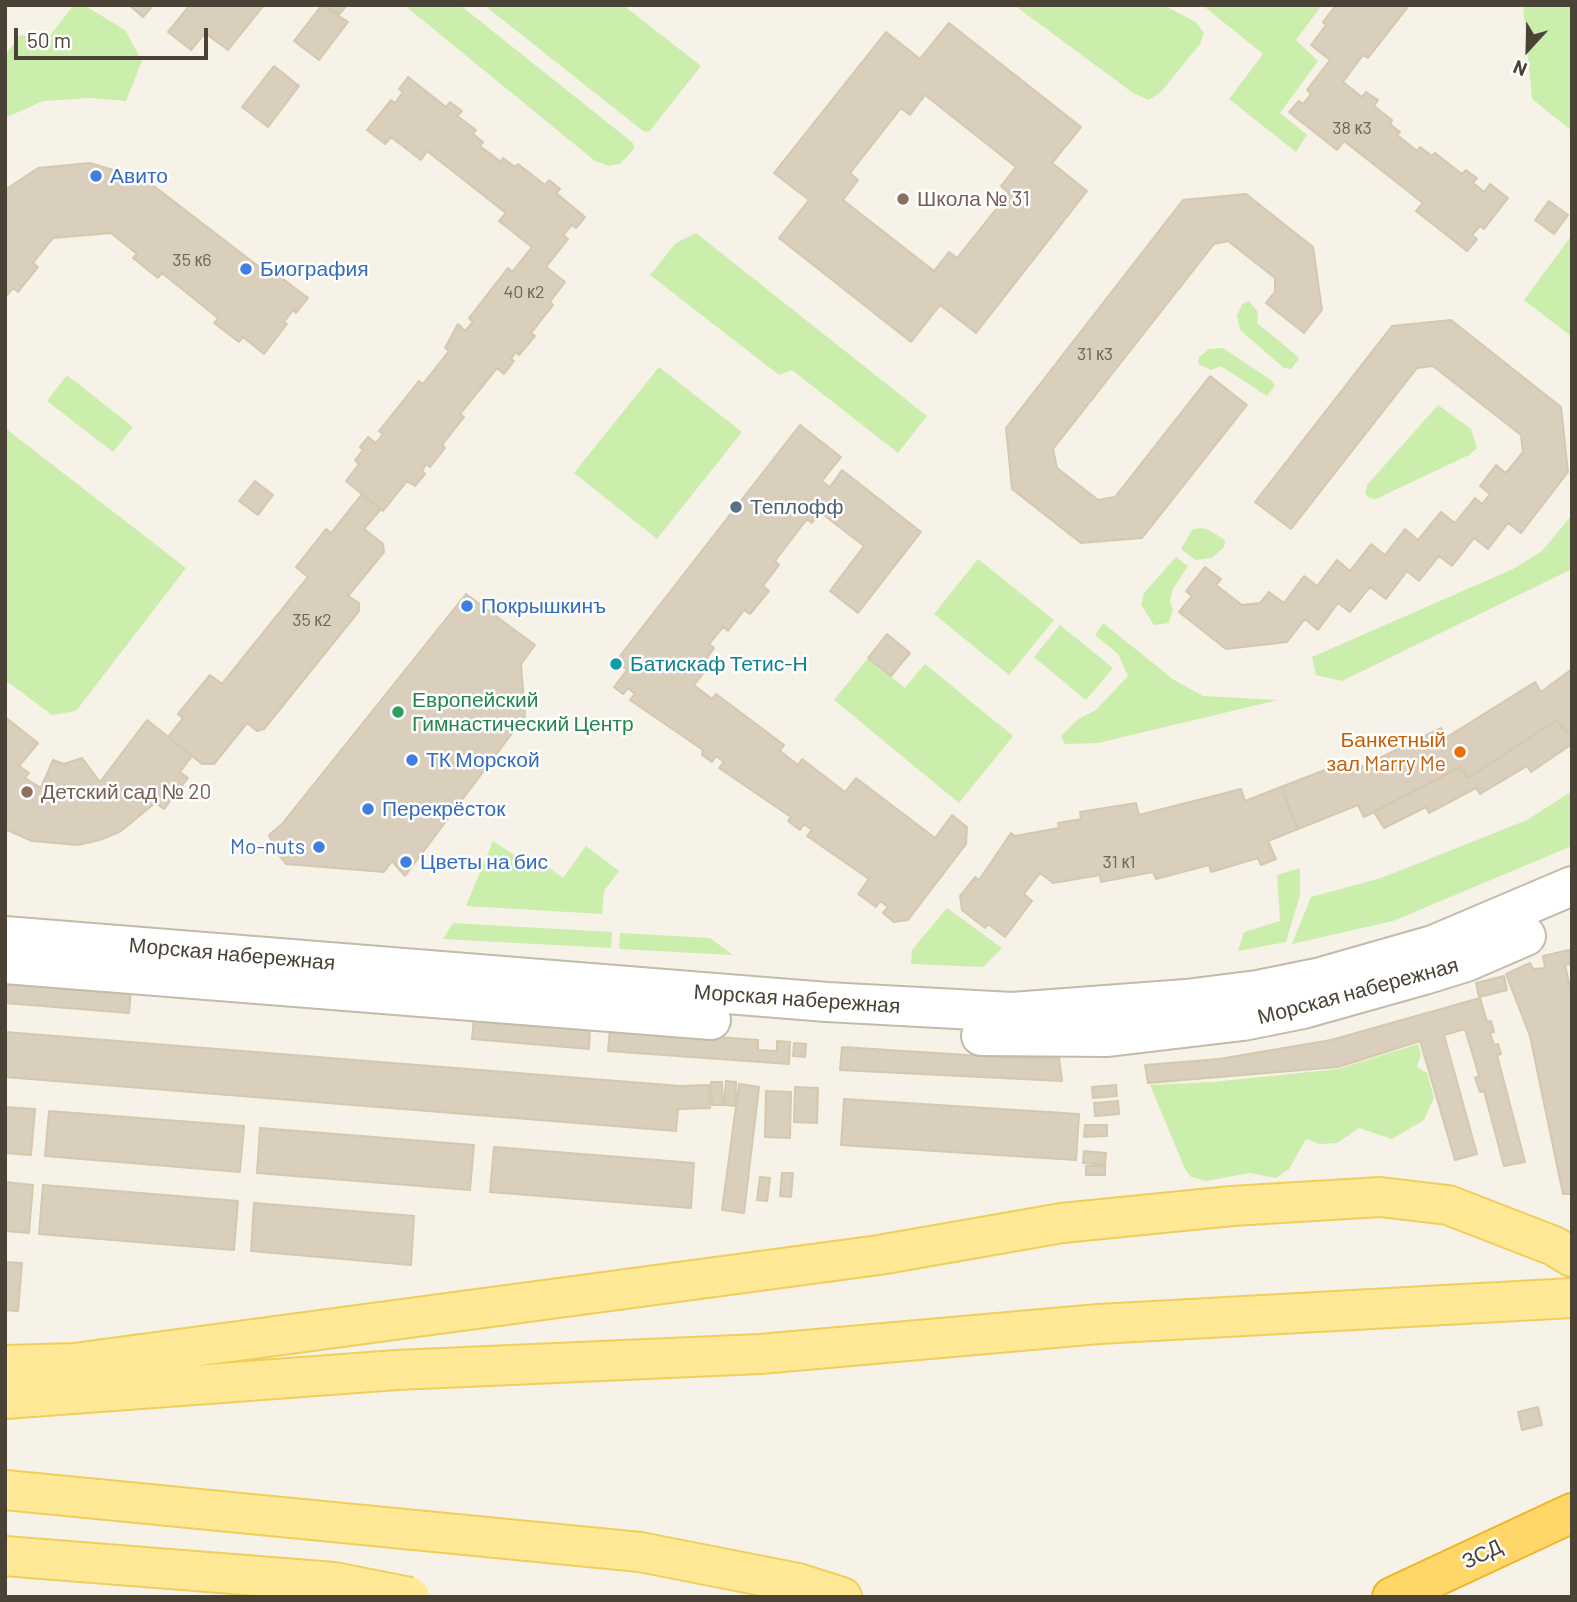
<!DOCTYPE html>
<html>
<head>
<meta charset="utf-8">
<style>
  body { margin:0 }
  #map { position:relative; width:1577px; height:1602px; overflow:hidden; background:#f6f2e8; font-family:Barlow,sans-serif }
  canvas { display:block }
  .frame { position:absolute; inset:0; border:7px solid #4a4335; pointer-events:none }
  .north { position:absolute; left:1493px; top:14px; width:70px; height:70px; -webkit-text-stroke:5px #fff; paint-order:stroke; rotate:202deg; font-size:19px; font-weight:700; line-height:28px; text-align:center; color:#4a4335 }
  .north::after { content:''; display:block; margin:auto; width:24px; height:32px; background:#4a4335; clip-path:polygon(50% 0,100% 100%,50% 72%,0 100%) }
  .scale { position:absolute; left:14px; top:28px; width:194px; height:32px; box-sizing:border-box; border:4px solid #4a4335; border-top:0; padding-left:9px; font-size:21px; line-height:24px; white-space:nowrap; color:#4a4335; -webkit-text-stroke:5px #fff; paint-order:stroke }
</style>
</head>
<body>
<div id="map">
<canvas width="1577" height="1602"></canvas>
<div class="frame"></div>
<div class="north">N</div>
<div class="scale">50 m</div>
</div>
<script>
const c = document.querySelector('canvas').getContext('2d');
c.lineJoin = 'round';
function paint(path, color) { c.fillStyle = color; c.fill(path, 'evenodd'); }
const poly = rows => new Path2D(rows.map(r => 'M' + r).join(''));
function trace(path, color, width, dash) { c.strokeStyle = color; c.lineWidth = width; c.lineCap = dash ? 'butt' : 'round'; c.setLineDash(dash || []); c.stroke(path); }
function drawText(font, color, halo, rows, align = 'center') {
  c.font = font + ' Barlow,sans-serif'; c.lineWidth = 5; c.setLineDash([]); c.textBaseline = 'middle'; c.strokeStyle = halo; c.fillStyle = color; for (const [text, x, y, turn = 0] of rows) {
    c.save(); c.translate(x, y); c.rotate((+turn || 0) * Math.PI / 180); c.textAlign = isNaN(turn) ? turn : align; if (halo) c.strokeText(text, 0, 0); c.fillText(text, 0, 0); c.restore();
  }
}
paint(poly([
  [74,5,84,5,125,30,142,61,126,101,90,98,43,101,5,118,5,55,20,35,47,39],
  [404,5,460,5,633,143,634,149,620,164,609,166,595,161],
  [484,5,623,5,701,66,649,132,643,131],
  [1014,5,1163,5,1196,22,1204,33,1200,44,1161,92,1149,100,1133,93],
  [1208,5,1322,5,1296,40,1318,61,1280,113,1307,135,1296,152,1229,99,1263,54,1206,8],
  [1523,5,1572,5,1572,131,1532,99],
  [696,233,927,416,898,453,792,370,779,375,650,275,676,243],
  [1572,235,1572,337,1524,300],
  [1249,301,1258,312,1257,323,1295,354,1299,359,1291,369,1284,368,1240,330,1237,316,1242,304],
  [1223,348,1271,380,1275,386,1267,396,1221,366,1211,370,1198,364,1199,357,1209,349],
  [659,367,742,432,657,539,574,473],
  [67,375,133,427,113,452,47,401],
  [1438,405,1471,429,1477,448,1469,455,1376,499,1369,498,1365,494,1367,485],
  [5,428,186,568,76,711,52,715,5,680],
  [1572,515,1572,569,1342,681,1316,675,1312,657,1513,569,1542,551],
  [1199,528,1207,529,1225,540,1224,547,1212,558,1195,560,1181,549,1192,530],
  [1176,557,1188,566,1173,589,1170,601,1173,609,1169,623,1154,625,1141,605,1144,593],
  [978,559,1054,620,1009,675,934,614],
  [1103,623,1174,680,1203,696,1278,700,1098,743,1065,744,1061,736,1077,720,1096,710,1128,676,1118,654,1095,635],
  [1060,625,1113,668,1086,700,1034,657],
  [868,658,905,688,925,664,1013,736,959,803,834,700],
  [1572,791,1572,846,1393,921,1292,944,1311,897,1381,878,1527,820],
  [493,841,537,870,543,863,563,878,586,846,619,871,604,891,602,914,466,906],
  [1300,868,1300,895,1286,942,1238,951,1244,932,1280,921,1277,875],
  [947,908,1002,948,983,967,911,964,912,950],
  [453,923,612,932,611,948,443,939],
  [620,933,710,938,733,955,619,949],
  [1418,1044,1421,1054,1417,1067,1427,1073,1434,1098,1424,1120,1392,1139,1359,1128,1337,1143,1320,1144,1306,1139,1289,1169,1276,1178,1250,1173,1206,1181,1191,1177,1185,1169,1150,1085,1212,1082,1338,1069]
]), '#cceeac');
const building = poly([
  [129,5,153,5,143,17,129,5],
  [190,5,264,5,228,50,205,33,191,50,168,32,190,5],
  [322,5,348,22,319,60,294,41,322,5],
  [326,5,347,5,339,15,326,5],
  [1336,5,1404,5,1407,8,1368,58,1363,55,1343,82,1362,97,1366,92,1378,100,1374,106,1392,120,1390,124,1400,132,1397,135,1417,151,1420,147,1432,156,1435,153,1462,174,1466,170,1471,174,1477,178,1473,183,1484,192,1490,184,1508,198,1484,229,1480,226,1472,235,1477,239,1467,251,1416,211,1423,203,1344,141,1337,150,1289,112,1299,101,1303,104,1311,94,1307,90,1330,60,1311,45,1326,25,1323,22,1336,5],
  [949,23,1081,127,1052,163,1087,191,976,333,940,305,911,342,779,238,809,200,774,173,886,32,920,59,949,23],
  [925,95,1016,167,1001,186,1009,193,957,258,949,252,934,271,843,200,858,180,850,173,901,108,910,115,925,95],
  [274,66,299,86,268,127,242,107,274,66],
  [408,77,446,107,450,102,462,111,457,116,476,130,473,134,483,142,480,146,501,162,503,158,515,167,518,164,545,185,549,180,560,189,556,193,585,217,576,228,572,225,563,235,568,239,546,267,565,282,550,302,553,305,531,333,535,336,519,355,516,352,511,359,514,361,504,374,497,368,460,414,464,417,442,445,445,448,430,467,426,464,422,471,425,474,415,486,407,481,383,511,346,481,359,464,355,460,363,450,360,447,368,437,376,443,383,434,379,431,419,381,423,384,449,351,445,348,458,324,465,331,473,322,469,318,508,268,512,272,532,247,499,221,506,213,427,151,421,160,391,137,385,144,367,130,391,100,395,103,403,92,399,89,408,77],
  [90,163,146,180,271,276,274,272,308,298,296,313,293,310,284,322,287,324,264,354,243,337,239,342,214,323,218,318,162,273,158,278,133,258,137,254,111,233,53,238,33,263,38,267,29,278,18,292,13,288,5,298,5,190,38,168,90,163],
  [1246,194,1313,247,1322,310,1304,333,1266,303,1275,292,1275,278,1228,241,1214,244,1053,449,1057,468,1098,500,1115,497,1210,376,1247,405,1142,538,1081,543,1012,489,1006,428,1183,200,1246,194],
  [1549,201,1568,215,1554,234,1535,220,1549,201],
  [1451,320,1561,407,1568,472,1521,533,1508,523,1488,549,1474,538,1452,566,1439,556,1419,581,1407,571,1386,599,1370,587,1350,612,1338,603,1318,630,1305,619,1287,642,1226,649,1179,612,1192,596,1186,591,1205,567,1221,579,1216,585,1242,605,1260,603,1269,592,1284,603,1304,576,1317,586,1337,560,1350,571,1371,544,1385,555,1405,529,1418,540,1441,512,1455,523,1475,498,1482,504,1490,494,1480,486,1496,465,1506,473,1523,452,1521,435,1433,366,1417,368,1291,529,1255,502,1392,326,1451,320],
  [800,425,841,457,822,481,830,487,842,470,921,532,858,613,830,591,864,546,820,512,812,523,807,519,775,561,779,565,763,586,769,591,750,614,744,610,728,631,723,627,709,644,714,648,705,661,710,665,694,685,712,699,716,694,784,745,780,751,798,765,802,759,845,792,856,778,935,838,952,815,967,827,966,844,908,920,894,922,883,913,888,907,880,901,876,907,858,894,869,879,807,836,812,830,804,824,800,830,788,821,791,817,719,768,724,762,716,756,712,762,702,755,703,750,630,700,635,694,628,688,623,694,614,687,627,670,616,661,800,425],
  [255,481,273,495,258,515,239,501,255,481],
  [362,494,381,509,364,529,383,544,384,552,348,596,359,603,359,611,264,729,257,731,247,723,214,764,202,764,168,737,183,718,178,714,210,675,222,684,308,577,296,567,326,529,331,533,362,494],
  [466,594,535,645,521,664,525,716,405,876,392,861,384,872,286,864,274,849,269,835,282,824,466,594],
  [887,634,910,653,891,676,868,658,887,634],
  [1572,669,1572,728,1566,732,1557,720,1468,778,1460,767,1364,817,1358,805,1298,829,1281,787,1343,763,1349,773,1441,728,1447,737,1535,682,1541,692,1572,669],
  [5,717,38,743,19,766,29,773,25,778,41,788,53,760,64,764,82,758,100,782,147,720,192,756,180,772,188,778,164,809,155,803,121,831,100,840,78,845,32,841,5,829,5,717],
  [1557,720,1566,732,1572,728,1572,744,1531,772,1527,766,1480,794,1476,788,1429,813,1426,807,1384,828,1374,812,1460,767,1468,778,1557,720],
  [1281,787,1298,829,1268,841,1276,859,1261,865,1258,858,1211,872,1209,865,1156,879,1153,872,1101,882,1100,875,1053,883,1040,873,1024,894,1032,901,1005,937,988,924,985,928,962,910,960,896,975,877,979,880,1011,833,1015,836,1059,828,1058,823,1081,819,1080,812,1136,803,1139,815,1241,789,1245,801,1281,787],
  [1569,950,1572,964,1565,965,1572,995,1572,1194,1563,1194,1530,1036,1506,974,1530,963,1533,969,1545,968,1543,956,1569,950],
  [1504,976,1507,990,1479,997,1476,983,1504,976],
  [5,979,131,990,129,1013,5,1003,5,979],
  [1480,998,1487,1022,1491,1021,1494,1032,1490,1033,1494,1045,1498,1044,1501,1054,1497,1055,1525,1162,1504,1166,1484,1091,1480,1092,1475,1078,1479,1076,1465,1029,1444,1035,1477,1154,1455,1160,1420,1041,1338,1067,1148,1083,1145,1065,1219,1059,1331,1040,1480,998],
  [474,1018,590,1027,589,1049,472,1039,474,1018],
  [610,1029,758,1040,758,1050,777,1051,777,1041,790,1042,789,1064,608,1051,610,1029],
  [5,1032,680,1086,709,1085,710,1108,678,1109,676,1131,5,1077,5,1032],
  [794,1043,806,1044,805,1057,793,1056,794,1043],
  [842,1047,1013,1058,1059,1058,1062,1081,840,1070,842,1047],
  [726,1081,736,1082,735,1106,724,1105,726,1081],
  [711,1082,722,1082,723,1105,712,1105,711,1082],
  [739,1084,759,1087,744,1213,722,1210,739,1084],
  [1116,1085,1117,1096,1093,1098,1092,1087,1116,1085],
  [795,1087,818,1088,817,1123,794,1122,795,1087],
  [766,1091,791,1092,790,1138,765,1137,766,1091],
  [844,1099,1079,1114,1076,1160,841,1145,844,1099],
  [1118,1101,1119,1114,1095,1116,1094,1103,1118,1101],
  [5,1107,35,1109,31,1155,5,1153,5,1107],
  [49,1111,244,1126,240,1172,45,1156,49,1111],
  [1085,1125,1107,1125,1107,1136,1084,1137,1085,1125],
  [260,1128,474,1145,470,1190,257,1173,260,1128],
  [494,1147,694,1163,691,1208,490,1192,494,1147],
  [1084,1151,1106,1153,1105,1165,1083,1163,1084,1151],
  [1086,1166,1105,1166,1105,1175,1086,1175,1086,1166],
  [782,1173,793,1173,791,1197,780,1196,782,1173],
  [760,1177,770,1178,767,1201,757,1200,760,1177],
  [5,1182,33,1185,29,1233,5,1231,5,1182],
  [43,1185,238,1201,234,1250,39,1234,43,1185],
  [254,1203,414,1216,411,1265,251,1251,254,1203],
  [5,1262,22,1263,18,1311,5,1310,5,1262],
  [1538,1407,1542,1425,1522,1430,1518,1412,1538,1407]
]);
paint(building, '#d9cfbc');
trace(building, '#d4c8ae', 2);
const minor = poly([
  [5,936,827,1002,1012,1012,1186,999,1257,990,1321,977,1433,945,1572,886],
  [5,964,711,1020],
  [981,1036,1108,1037,1243,1021,1303,1009,1424,975,1466,962,1526,936]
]);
const major = poly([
  [5,1365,74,1363,879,1255,1062,1223,1232,1206,1380,1197,1448,1205,1554,1246,1572,1257],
  [5,1399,397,1370,760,1354,1099,1324,1572,1298],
  [5,1490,640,1552,798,1583,842,1597]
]);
const highway = poly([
  [1392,1597,1572,1513]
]);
trace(minor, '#c2bba9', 42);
trace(major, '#f1ce5a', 42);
trace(highway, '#efb428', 42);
trace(minor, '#fff', 38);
trace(major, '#ffe997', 38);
trace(highway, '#ffd769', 38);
const majorBridge = poly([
  [5,1556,334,1582,410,1597]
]);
trace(majorBridge, '#f1ce5a', 42, []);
trace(majorBridge, '#ffe997', 38);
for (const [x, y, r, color] of [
  [96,176,7,"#3f7fe0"],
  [903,199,7,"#8d6e63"],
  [246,269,7,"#3f7fe0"],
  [736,507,7,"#5c6f8a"],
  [467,606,7,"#3f7fe0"],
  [616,664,7,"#0f9aa8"],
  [398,712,7,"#2e9e5b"],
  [1460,752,7,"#e8710a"],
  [412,760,7,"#3f7fe0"],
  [27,792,7,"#8d6e63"],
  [368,809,7,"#3f7fe0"],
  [319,847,7,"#3f7fe0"],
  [406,862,7,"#3f7fe0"]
]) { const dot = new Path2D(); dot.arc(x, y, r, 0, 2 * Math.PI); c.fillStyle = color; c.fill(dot); trace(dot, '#fff', 2.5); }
drawText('18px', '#6e6657', null, [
  ["38 к3",1352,128],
  ["35 к6",192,260],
  ["40 к2",524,292],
  ["31 к3",1095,354],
  ["35 к2",312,620],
  ["31 к1",1119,862]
]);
drawText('21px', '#366cbe', '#fff', [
  ["Авито",110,176],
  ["Биография",260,269],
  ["Покрышкинъ",481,606],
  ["ТК Морской",426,760],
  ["Перекрёсток",382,809],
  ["Mo-nuts",305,847,"right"],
  ["Цветы на бис",420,862]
], 'left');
drawText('21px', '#785e54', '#fff', [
  ["Школа № 31",917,199],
  ["Детский сад № 20",41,792]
], 'left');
drawText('21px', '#4e5e75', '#fff', [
  ["Теплофф",750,507]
], 'left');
drawText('21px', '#0d838f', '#fff', [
  ["Батискаф Тетис-Н",630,664]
], 'left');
drawText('21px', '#27864d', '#fff', [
  ["Европейский",412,700],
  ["Гимнастический Центр",412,724]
], 'left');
drawText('21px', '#c56008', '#fff', [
  ["Банкетный",1446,740],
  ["зал Marry Me",1446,764]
], 'right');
drawText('21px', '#4a4335', '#fff', [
  ["Морская набережная",232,954,5],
  ["Морская набережная",1358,991,-15],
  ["Морская набережная",797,999,4],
  ["ЗСД",1482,1554,-26]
]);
</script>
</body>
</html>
